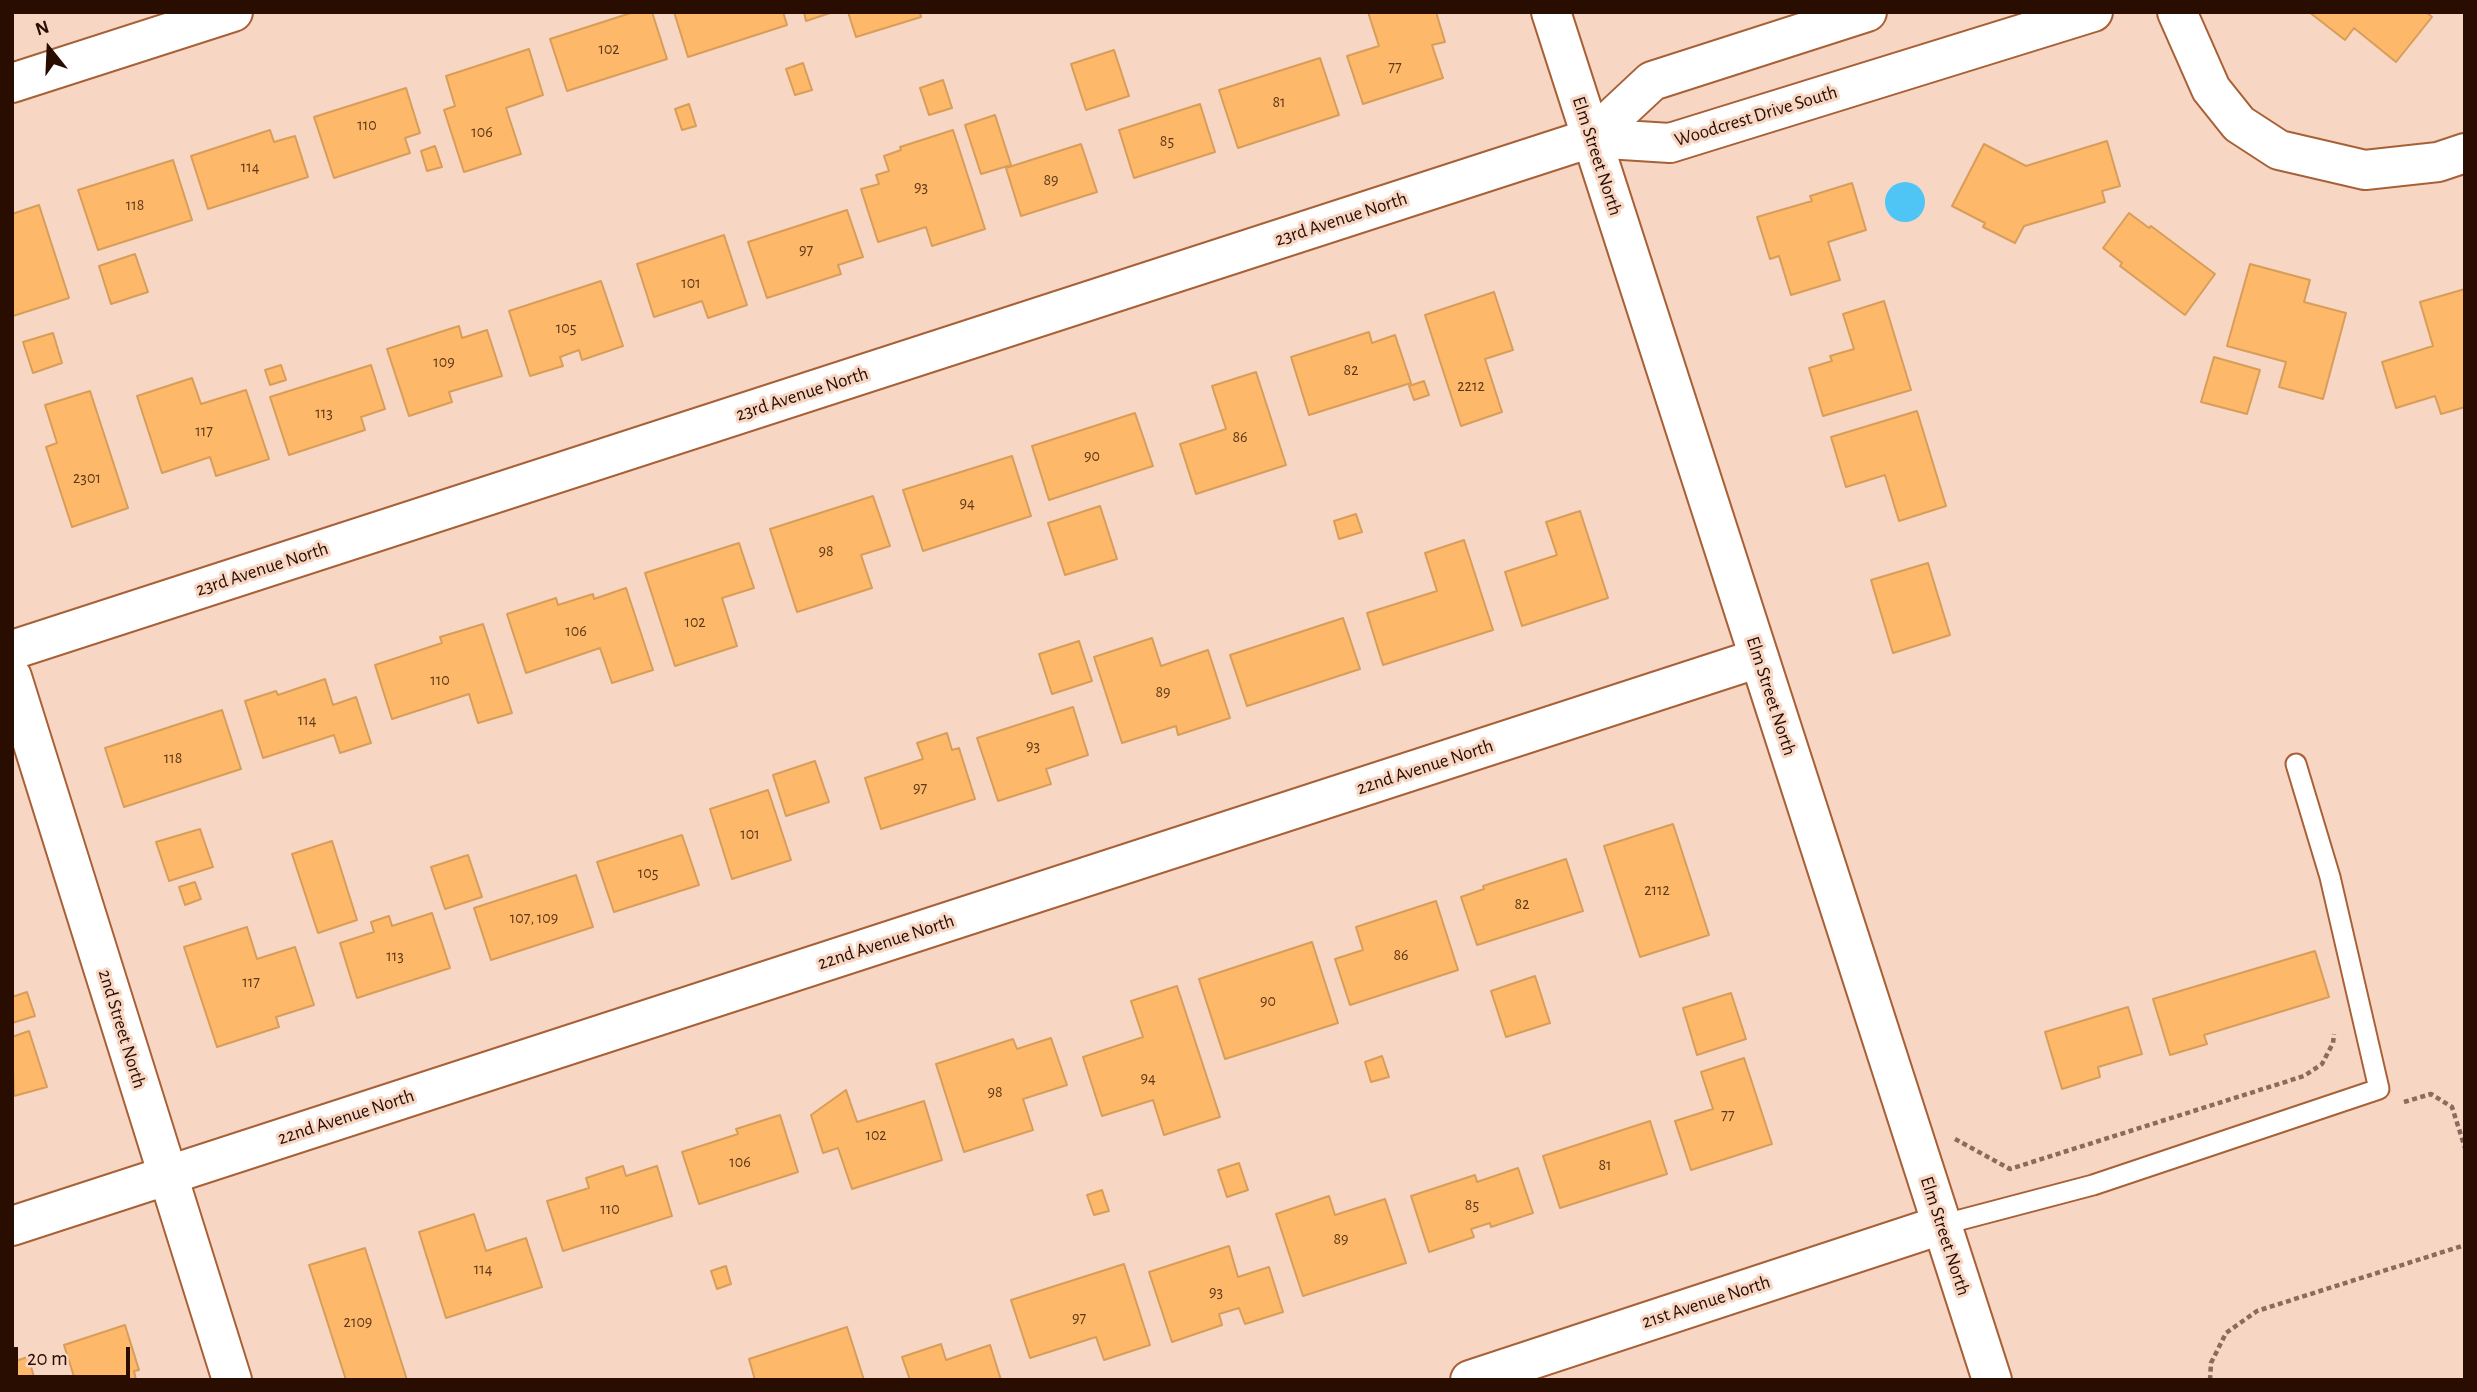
<!DOCTYPE html>
<html>
<head>
<meta charset="utf-8">
<style>
  body { margin:0 }
  #map { position:relative; width:2477px; height:1392px; overflow:hidden; background:#f7d6c4; font-family:"Alegreya Sans",sans-serif }
  canvas { display:block }
  .frame { position:absolute; inset:0; border:14px solid #290d00; pointer-events:none }
  .north { position:absolute; left:14px; top:14px; width:70px; height:70px; -webkit-text-stroke:5px #f7d6c4; paint-order:stroke; rotate:342deg; font-size:19px; font-weight:700; line-height:28px; text-align:center; color:#290d00 }
  .north::after { content:''; display:block; margin:auto; width:24px; height:32px; background:#290d00; clip-path:polygon(50% 0,100% 100%,50% 72%,0 100%) }
  .scale { position:absolute; left:14px; top:1347px; width:116px; height:32px; box-sizing:border-box; border:4px solid #290d00; border-top:0; padding-left:9px; font-size:21px; line-height:24px; white-space:nowrap; color:#290d00; -webkit-text-stroke:5px #f7d6c4; paint-order:stroke }
</style>
</head>
<body>
<div id="map">
<canvas width="2477" height="1392"></canvas>
<div class="frame"></div>
<div class="north">N</div>
<div class="scale">20 m</div>
</div>
<script>
const c = document.querySelector('canvas').getContext('2d');
c.lineJoin = 'round';
function paint(path, color) { c.fillStyle = color; c.fill(path, 'evenodd'); }
const poly = rows => new Path2D(rows.map(r => 'M' + r).join(''));
function trace(path, color, width, dash) { c.strokeStyle = color; c.lineWidth = width; c.lineCap = dash ? 'butt' : 'round'; c.setLineDash(dash || []); c.stroke(path); }
function drawText(font, color, halo, rows, align = 'center') {
  c.font = font + ' "Alegreya Sans",sans-serif'; c.lineWidth = 6; c.setLineDash([]); c.textBaseline = 'middle'; c.strokeStyle = halo; c.fillStyle = color; for (const [text, x, y, turn = 0] of rows) {
    c.save(); c.translate(x, y); c.rotate((+turn || 0) * Math.PI / 180); c.textAlign = isNaN(turn) ? turn : align; if (halo) c.strokeText(text, 0, 0); c.fillText(text, 0, 0); c.restore();
  }
}
paint(poly([
  '1885 202a20 20 0 1 1 40 0a20 20 0 1 1-40 0Z'
]), '#4fc5f6');
const building = poly([
  [634,12,652,12,667,59,567,91,550,39,634,12],
  [674,12,783,12,787,25,688,57,674,12],
  [804,12,833,12,806,21,804,12],
  [848,12,920,12,921,17,856,37,848,12],
  [1368,12,1436,12,1445,42,1432,45,1443,78,1363,104,1347,56,1379,46,1368,12],
  [2309,12,2426,12,2432,17,2396,62,2354,28,2345,40,2309,12],
  [529,49,543,95,506,108,521,154,464,172,444,110,455,106,446,76,529,49],
  [1114,50,1129,96,1086,110,1071,64,1114,50],
  [1320,58,1339,115,1238,148,1219,90,1320,58],
  [803,63,812,90,795,95,786,69,803,63],
  [943,80,952,108,929,115,920,88,943,80],
  [406,88,420,133,405,138,410,153,334,178,314,117,406,88],
  [689,104,696,126,682,130,675,109,689,104],
  [1200,104,1215,152,1134,178,1119,130,1200,104],
  [995,115,1011,165,981,174,965,125,995,115],
  [270,130,274,142,295,136,308,177,208,209,191,156,270,130],
  [953,130,985,229,932,246,926,227,878,242,861,189,879,184,876,175,889,171,884,156,901,150,900,147,953,130],
  [2107,141,2120,186,2102,191,2105,202,2024,226,2015,243,1983,227,1985,223,1952,206,1984,144,2026,166,2107,141],
  [1081,144,1097,192,1021,216,1006,168,1081,144],
  [435,146,442,167,427,171,421,151,435,146],
  [173,160,192,220,98,250,78,190,173,160],
  [1852,183,1866,230,1828,242,1840,280,1791,295,1779,256,1770,259,1757,217,1812,201,1810,196,1852,183],
  [39,205,69,298,13,316,12,214,39,205],
  [847,210,863,257,838,265,841,274,767,298,748,242,847,210],
  [2129,213,2149,228,2151,226,2215,274,2185,315,2120,266,2122,263,2103,248,2129,213],
  [724,235,747,305,708,318,702,301,654,317,637,264,724,235],
  [135,254,148,292,111,304,99,266,135,254],
  [2250,264,2310,280,2304,302,2346,313,2323,399,2279,387,2286,362,2227,346,2250,264],
  [601,281,623,346,582,360,579,350,560,357,563,366,530,376,509,311,601,281],
  [2465,289,2465,407,2441,414,2435,396,2396,408,2382,362,2433,346,2420,302,2465,289],
  [1494,292,1513,350,1485,359,1502,412,1461,426,1425,315,1494,292],
  [1884,301,1911,390,1823,416,1809,368,1832,361,1830,356,1854,349,1843,314,1884,301],
  [459,326,462,338,487,330,502,376,449,392,452,402,409,416,387,349,459,326],
  [1369,332,1372,343,1395,335,1411,383,1309,415,1291,357,1369,332],
  [53,333,62,363,33,373,23,342,53,333],
  [2214,357,2260,370,2247,414,2201,402,2214,357],
  [281,365,286,380,270,385,265,370,281,365],
  [371,365,385,409,361,417,365,430,289,455,270,397,371,365],
  [1256,372,1286,465,1196,494,1180,444,1226,429,1212,386,1256,372],
  [192,378,201,404,246,390,269,459,216,476,210,457,162,473,137,396,192,378],
  [1424,381,1429,395,1414,400,1409,386,1424,381],
  [90,391,128,508,72,527,46,447,57,443,45,405,90,391],
  [1917,411,1946,506,1899,521,1885,475,1846,487,1831,437,1917,411],
  [1135,413,1153,466,1049,500,1032,446,1135,413],
  [1012,456,1031,516,923,551,903,490,1012,456],
  [873,496,890,546,861,555,872,588,797,612,770,529,873,496],
  [1100,506,1117,559,1065,575,1048,523,1100,506],
  [1580,511,1608,598,1522,626,1505,572,1557,555,1546,522,1580,511],
  [1356,514,1362,532,1339,539,1334,521,1356,514],
  [1464,540,1493,630,1383,665,1367,613,1437,591,1425,553,1464,540],
  [739,543,754,588,722,598,737,646,675,666,645,573,739,543],
  [1928,563,1950,635,1893,653,1871,580,1928,563],
  [626,588,653,670,612,683,600,648,526,673,507,614,556,598,558,605,593,594,594,599,626,588],
  [1343,618,1360,669,1247,706,1230,655,1343,618],
  [483,624,512,713,478,723,469,694,392,719,375,665,442,643,440,637,483,624],
  [1152,638,1161,666,1208,650,1230,718,1178,735,1176,726,1122,743,1094,657,1152,638],
  [1079,641,1092,681,1052,694,1039,654,1079,641],
  [325,679,333,705,356,697,371,743,340,753,334,735,263,758,245,701,276,691,278,695,325,679],
  [1073,707,1088,755,1046,769,1051,784,998,801,977,738,1073,707],
  [222,710,241,769,124,807,105,748,222,710],
  [947,733,952,750,959,748,975,799,881,829,865,778,923,759,917,743,947,733],
  [815,761,829,802,786,816,773,775,815,761],
  [768,790,791,860,732,879,710,809,768,790],
  [1673,824,1709,935,1640,957,1604,846,1673,824],
  [200,829,213,867,169,881,156,842,200,829],
  [682,835,699,885,614,912,597,862,682,835],
  [332,841,357,920,318,933,292,854,332,841],
  [468,855,482,897,445,909,431,867,468,855],
  [1566,859,1583,911,1477,945,1461,897,1484,889,1483,886,1566,859],
  [576,875,593,927,491,960,474,908,576,875],
  [195,882,201,899,185,905,179,887,195,882],
  [1436,901,1458,970,1350,1005,1335,959,1363,950,1356,927,1436,901],
  [432,913,450,968,357,998,340,943,374,932,371,922,389,916,392,926,432,913],
  [247,927,257,959,295,947,314,1005,276,1017,279,1027,217,1047,184,947,247,927],
  [1312,942,1338,1023,1225,1059,1199,979,1312,942],
  [2315,951,2329,997,2204,1035,2207,1044,2170,1055,2153,999,2315,951],
  [1535,976,1550,1023,1506,1037,1491,991,1535,976],
  [1177,986,1220,1117,1164,1135,1153,1100,1102,1116,1083,1057,1143,1037,1131,1001,1177,986],
  [27,992,35,1016,12,1023,12,997,27,992],
  [1731,993,1746,1039,1697,1055,1683,1008,1731,993],
  [2128,1007,2142,1054,2098,1067,2100,1077,2062,1089,2045,1032,2128,1007],
  [29,1031,47,1087,14,1096,12,1037,29,1031],
  [1051,1038,1067,1085,1023,1099,1033,1130,964,1152,936,1064,1013,1039,1017,1049,1051,1038],
  [1382,1056,1389,1077,1371,1082,1365,1062,1382,1056],
  [1744,1058,1772,1144,1691,1170,1675,1121,1713,1109,1701,1072,1744,1058],
  [846,1090,857,1122,924,1101,942,1160,852,1189,838,1148,823,1153,811,1115,846,1090],
  [780,1115,798,1172,699,1204,682,1152,738,1134,736,1129,780,1115],
  [1650,1121,1667,1174,1560,1208,1543,1156,1650,1121],
  [1239,1163,1248,1190,1227,1197,1218,1170,1239,1163],
  [623,1166,626,1176,657,1166,672,1216,563,1251,547,1201,589,1188,586,1178,623,1166],
  [1518,1168,1533,1213,1491,1227,1490,1223,1471,1229,1474,1237,1429,1252,1411,1196,1475,1175,1477,1182,1518,1168],
  [1102,1190,1109,1211,1094,1215,1087,1195,1102,1190],
  [1329,1196,1335,1215,1385,1199,1406,1263,1303,1296,1276,1214,1329,1196],
  [474,1214,486,1251,526,1238,542,1287,446,1318,419,1232,474,1214],
  [1229,1246,1238,1277,1269,1267,1283,1312,1245,1324,1239,1308,1219,1314,1222,1325,1172,1342,1149,1272,1229,1246],
  [365,1248,407,1380,346,1380,309,1265,365,1248],
  [1124,1264,1150,1345,1104,1360,1096,1337,1030,1358,1011,1300,1124,1264],
  [726,1266,731,1284,717,1289,711,1271,726,1266],
  [125,1325,139,1370,134,1371,136,1380,75,1380,64,1345,125,1325],
  [847,1327,864,1380,755,1380,749,1359,847,1327],
  [941,1344,946,1360,990,1345,1001,1380,910,1380,902,1357,941,1344],
  [28,1357,35,1380,12,1380,12,1362,28,1357]
]);
paint(building, '#fdb969');
trace(building, '#d79d59', 2);
const lane = poly([
  [1941,1225,2093,1185,2379,1089,2330,877,2296,764]
]);
const street = poly([
  [2177,12,2211,89,2239,124,2279,150,2365,170,2438,162,2465,153],
  [12,83,233,12],
  [1591,138,1652,81,1867,12],
  [12,650,1591,138,1670,143,2093,12],
  [12,677,232,1380],
  [12,1226,1759,658],
  [1470,1380,1941,1225]
]);
const secondary = poly([
  [1551,12,1992,1380]
]);
trace(lane, '#a86036', 23);
trace(street, '#a86036', 42);
trace(secondary, '#a86036', 42);
trace(poly([
  [2404,1102,2431,1094,2452,1107,2465,1148],
  [1955,1139,2010,1169,2304,1076,2322,1064,2333,1043,2334,1034],
  [2210,1380,2211,1363,2226,1333,2257,1311,2465,1245]
]), '#8a6b5c', 4.5, [5, 3.5]);
trace(lane, '#fff', 19);
trace(street, '#fff', 38);
trace(secondary, '#fff', 38);
drawText('16px', '#5e381a', null, [
  ["102",609,49],
  ["77",1395,67],
  ["81",1279,102],
  ["110",367,125],
  ["106",482,132],
  ["85",1167,141],
  ["114",250,167],
  ["89",1051,180],
  ["93",921,187],
  ["118",135,205],
  ["97",806,250],
  ["101",691,283],
  ["105",566,328],
  ["109",444,362],
  ["82",1351,370],
  ["2212",1471,386],
  ["113",324,413],
  ["117",204,431],
  ["86",1240,437],
  ["90",1092,456],
  ["2301",87,478],
  ["94",967,503],
  ["98",826,551],
  ["102",695,622],
  ["106",576,631],
  ["110",440,680],
  ["89",1163,692],
  ["114",307,720],
  ["93",1033,746],
  ["118",173,758],
  ["97",920,788],
  ["101",750,834],
  ["105",648,873],
  ["2112",1657,890],
  ["82",1522,904],
  ["107, 109",534,918],
  ["86",1401,955],
  ["113",395,956],
  ["117",251,982],
  ["90",1268,1001],
  ["94",1148,1078],
  ["98",995,1092],
  ["77",1728,1115],
  ["102",876,1135],
  ["106",740,1162],
  ["81",1605,1165],
  ["85",1472,1205],
  ["110",610,1209],
  ["89",1341,1239],
  ["114",483,1269],
  ["93",1216,1292],
  ["97",1079,1318],
  ["2109",358,1322]
]);
drawText('19px', '#290d00', '#f7d6c4', [
  ["Woodcrest Drive South",1756,116,-17],
  ["Elm Street North",1597,156,72],
  ["23rd Avenue North",1341,219,-18],
  ["23rd Avenue North",802,394,-18],
  ["23rd Avenue North",262,569,-18],
  ["Elm Street North",1771,696,72],
  ["22nd Avenue North",1425,767,-18],
  ["22nd Avenue North",886,942,-18],
  ["2nd Street North",122,1029,73],
  ["22nd Avenue North",346,1117,-18],
  ["Elm Street North",1945,1236,72],
  ["21st Avenue North",1706,1302,-18]
]);
</script>
</body>
</html>
